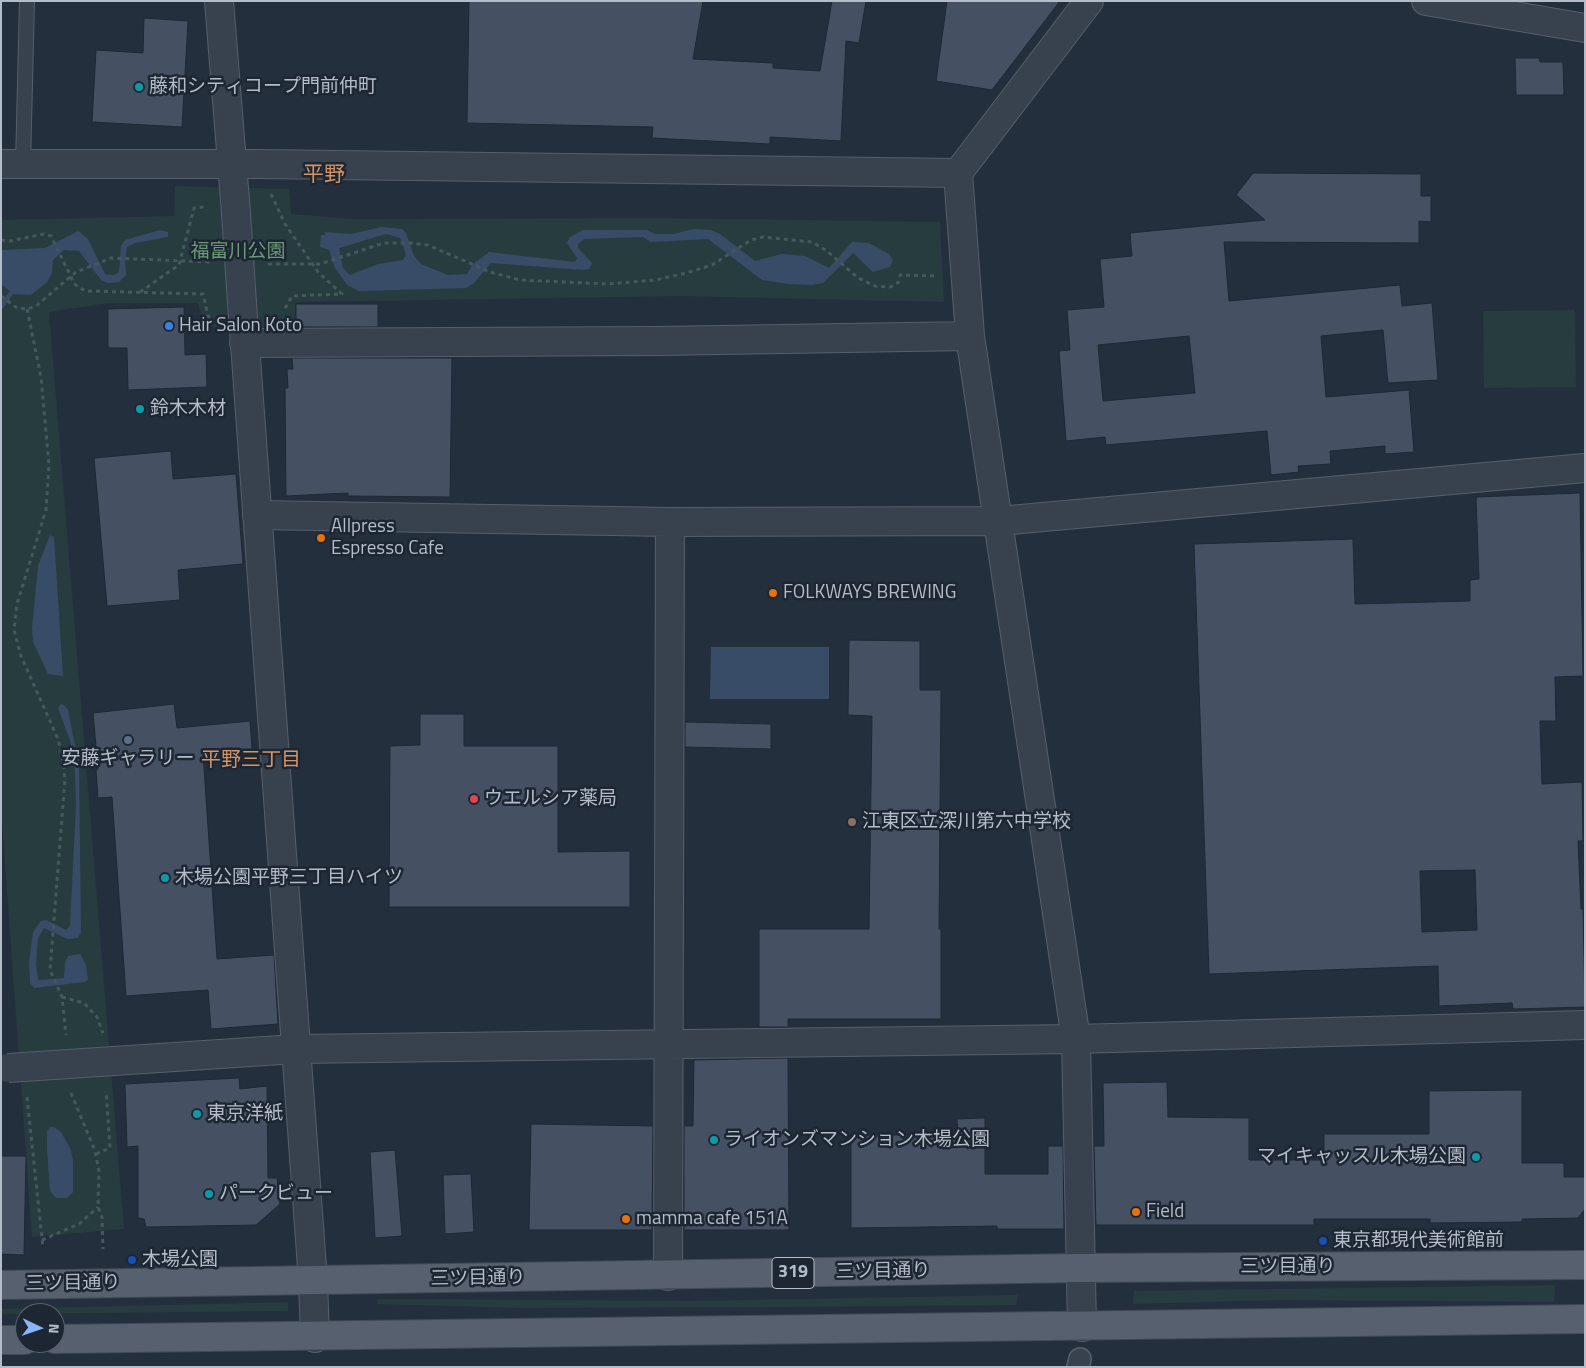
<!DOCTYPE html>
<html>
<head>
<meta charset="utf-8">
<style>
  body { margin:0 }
  #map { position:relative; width:1586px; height:1368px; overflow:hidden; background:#242f3e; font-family:"Titillium Web",sans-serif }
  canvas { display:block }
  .frame { position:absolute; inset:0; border:2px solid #b4bcc9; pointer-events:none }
  .north { position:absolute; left:15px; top:1303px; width:50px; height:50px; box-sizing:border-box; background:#1d2633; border:1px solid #59626f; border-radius:50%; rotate:93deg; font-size:14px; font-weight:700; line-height:20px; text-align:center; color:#b4bcc9 }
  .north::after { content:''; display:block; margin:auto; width:18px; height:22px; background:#8ab4f8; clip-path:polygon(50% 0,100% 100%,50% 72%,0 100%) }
</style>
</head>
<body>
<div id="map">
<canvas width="1586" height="1368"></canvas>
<div class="frame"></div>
<div class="north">N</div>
</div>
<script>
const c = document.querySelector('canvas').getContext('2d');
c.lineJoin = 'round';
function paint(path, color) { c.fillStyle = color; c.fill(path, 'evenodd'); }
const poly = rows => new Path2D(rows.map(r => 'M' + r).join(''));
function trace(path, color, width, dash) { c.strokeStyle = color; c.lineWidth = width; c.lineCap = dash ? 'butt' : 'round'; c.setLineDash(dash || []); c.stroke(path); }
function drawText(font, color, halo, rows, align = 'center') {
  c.font = font + ' "Titillium Web","Noto Sans JP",sans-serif'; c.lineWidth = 5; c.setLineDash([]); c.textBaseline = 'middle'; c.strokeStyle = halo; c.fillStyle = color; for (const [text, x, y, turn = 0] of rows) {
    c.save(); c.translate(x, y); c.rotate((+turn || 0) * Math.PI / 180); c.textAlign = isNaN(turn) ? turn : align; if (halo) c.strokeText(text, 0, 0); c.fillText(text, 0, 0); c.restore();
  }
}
paint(poly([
  [175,186,289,189,291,214,354,219,654,218,940,222,944,302,681,296,296,302,294,326,216,329,202,318,198,303,108,303,49,312,124,1229,32,1237,1,808,1,220,174,216],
  [1575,310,1576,387,1484,388,1483,311],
  [1555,1285,1554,1302,1281,1300,1133,1304,1134,1291],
  [1018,1295,1016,1305,785,1307,521,1308,378,1304,377,1299,693,1301],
  [288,1302,288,1311,1,1314,1,1309]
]), '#263c3f');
paint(poly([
  [381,227,402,229,406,233,414,256,421,264,448,275,467,274,473,264,489,252,575,262,577,258,567,243,570,237,583,230,647,230,655,234,673,234,694,229,711,230,720,234,755,261,782,254,805,256,829,268,852,242,869,243,889,254,893,260,890,267,873,272,853,253,823,283,812,285,788,284,762,280,708,239,651,242,643,237,584,239,578,244,578,248,592,263,589,269,583,270,491,263,474,283,466,288,359,291,347,285,335,268,329,250,320,247,321,235,325,235,325,232,351,234],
  [386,234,400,238,406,255,403,260,378,264,350,275,343,268,339,248],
  [160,230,168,232,168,237,135,243,127,247,125,261,126,275,119,282,107,283,101,280,79,251,64,250,53,260,52,273,47,282,31,295,13,294,1,311,1,302,10,291,1,284,1,250,45,248,78,231,88,239,105,274,114,275,119,272,121,246,125,240],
  [50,535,54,537,63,676,48,674,33,642,32,628,38,566],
  [711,647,829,647,829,699,710,699],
  [61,704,64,705,68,710,79,766,81,932,78,938,67,939,44,928,38,938,36,964,38,980,64,978,65,962,68,956,80,954,86,965,88,979,85,982,34,988,30,983,29,963,33,932,41,921,46,920,66,930,70,926,76,806,75,771,70,740,58,708],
  [50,1127,54,1127,61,1132,71,1150,73,1161,73,1192,67,1198,56,1198,50,1191,47,1150,47,1131]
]), '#394c67');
const building = poly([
  [469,1,703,1,693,59,773,63,773,68,820,71,832,1,866,1,859,43,846,41,841,141,770,137,770,144,652,138,653,127,467,123,469,1],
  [947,1,1060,1,992,90,936,81,947,1],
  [144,18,188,21,182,127,92,122,96,50,143,53,144,18],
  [1515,58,1539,58,1540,62,1563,62,1564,95,1516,95,1515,58],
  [1253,173,1421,174,1421,196,1431,196,1431,222,1419,221,1419,243,1224,242,1229,301,1400,285,1402,306,1432,303,1438,380,1388,383,1383,330,1321,336,1326,397,1409,390,1414,452,1385,454,1385,446,1330,451,1331,464,1298,466,1299,472,1271,475,1267,431,1106,445,1105,437,1066,441,1059,351,1070,350,1067,310,1104,307,1100,259,1132,256,1130,233,1265,220,1236,195,1253,173],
  [1189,336,1195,393,1103,401,1098,345,1189,336],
  [296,304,378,304,378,327,296,327,296,304],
  [184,307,185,355,206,354,207,387,128,390,127,348,108,348,108,309,184,307],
  [292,358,452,358,450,497,348,496,348,493,286,496,285,388,288,388,287,369,293,369,292,358],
  [171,451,173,479,236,474,243,564,178,570,180,600,107,606,94,458,171,451],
  [1580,493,1583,676,1555,677,1556,721,1540,721,1542,784,1582,782,1583,841,1578,841,1581,909,1583,909,1585,1007,1513,1009,1512,1003,1439,1006,1438,966,1209,974,1194,544,1353,539,1355,604,1470,601,1470,580,1479,579,1476,497,1580,493],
  [1475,870,1477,930,1422,932,1420,871,1475,870],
  [849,640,920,641,920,690,941,690,939,929,941,929,941,1019,788,1019,788,1027,759,1027,759,929,869,929,872,716,848,715,849,640],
  [174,704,177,728,250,721,252,749,203,753,217,959,274,955,278,1024,211,1029,208,990,126,996,112,797,98,798,96,770,98,769,93,713,174,704],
  [420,714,464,714,464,746,558,746,558,852,630,851,630,907,389,907,390,746,420,745,420,714],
  [685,722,771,724,771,749,685,747,685,722],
  [788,1058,789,1230,684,1230,684,1126,693,1126,694,1060,788,1058],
  [239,1078,240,1089,267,1086,268,1178,277,1178,280,1204,256,1225,146,1227,144,1219,138,1218,138,1146,127,1147,125,1084,239,1078],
  [1167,1082,1168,1117,1249,1118,1249,1160,1324,1160,1324,1134,1429,1134,1429,1091,1522,1090,1522,1163,1564,1163,1564,1177,1585,1177,1585,1209,1578,1218,1522,1219,1522,1222,1430,1223,1430,1219,1314,1219,1314,1225,1096,1225,1094,1146,1104,1146,1103,1083,1167,1082],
  [985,1118,985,1174,1048,1174,1048,1146,1063,1146,1064,1229,997,1229,997,1226,851,1228,851,1135,958,1135,957,1119,985,1118],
  [531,1124,653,1126,652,1230,529,1230,531,1124],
  [395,1150,402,1236,375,1238,370,1152,395,1150],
  [1,1156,26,1156,24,1255,1,1254,1,1156],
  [471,1174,474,1232,445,1234,443,1175,471,1174]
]);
paint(building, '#455162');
trace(building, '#1f2835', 1);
const service = poly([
  [23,165,27,1]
]);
const pedestrian = poly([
  [1078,1367,1080,1359]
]);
const minor = poly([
  [1426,1,1585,28],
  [244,343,658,341,970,336],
  [257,515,670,522,999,521,1585,468],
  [114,1061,296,1049,1076,1039,1585,1025],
  [668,1276,670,522],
  [1082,1327,1076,1039,970,336,958,173,1089,1]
]);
const tertiary = poly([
  [219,1,236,213],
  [1,164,258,164,958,173],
  [242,303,313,1281,315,1338]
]);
const primary = poly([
  [1,1285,1079,1268,1585,1265],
  [55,1339,1585,1319],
  [1,1340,25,1340]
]);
trace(service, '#565f6c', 16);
trace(pedestrian, '#565f6c', 24);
trace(minor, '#565f6c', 30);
trace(tertiary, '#565f6c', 30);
trace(primary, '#414a57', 30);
trace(poly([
  [271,194,285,224,318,272,342,294,292,296,283,312],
  [1,240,10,241,44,234,51,236,74,283,78,287,86,291,203,294,208,316,212,320],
  [268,264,320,264,384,243,410,243,428,245,490,272,520,280,608,284,656,280,686,273,712,265,751,240,763,237,812,242,827,251,858,278,875,286,890,287,898,283,900,275,937,276],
  [140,292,179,265,194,208,205,207],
  [1,296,17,308,27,309,36,306,76,272,111,258,210,262],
  [27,309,41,377,49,465,46,510,17,604,14,630,21,656,58,739,63,760,65,779,50,970,62,997,66,1035],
  [62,997,84,1003,97,1017,103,1033],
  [71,1093,95,1151,99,1171,98,1207,102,1217,103,1249],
  [27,1097,43,1248],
  [96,1154,110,1148,106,1091],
  [42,1240,79,1224,98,1207]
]), '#44595c', 3, [4, 4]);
trace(service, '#38414e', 14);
trace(pedestrian, '#38414e', 21);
trace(minor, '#38414e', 28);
trace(tertiary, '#38414e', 28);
trace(primary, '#56606e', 28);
const minorBridge = poly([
  [8,1068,114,1061]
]);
const tertiaryBridge = poly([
  [236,213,242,303]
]);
trace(minorBridge, '#565f6c', 30, []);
trace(tertiaryBridge, '#565f6c', 30, []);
trace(minorBridge, '#38414e', 28);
trace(tertiaryBridge, '#38414e', 28);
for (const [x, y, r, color] of [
  [139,87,5,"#0f9aa8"],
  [169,326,5,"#3f7fe0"],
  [140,409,5,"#0f9aa8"],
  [321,538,5,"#e8710a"],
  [773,593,5,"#e8710a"],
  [128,740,5,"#5c6f8a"],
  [474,799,5,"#e0444e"],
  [852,822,5,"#8d6e63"],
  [165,878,5,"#0f9aa8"],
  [197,1114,5,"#0f9aa8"],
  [714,1140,5,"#0f9aa8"],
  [1476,1157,5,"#0f9aa8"],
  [209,1194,5,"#0f9aa8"],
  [1136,1212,5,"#e8710a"],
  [626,1219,5,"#e8710a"],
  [1323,1241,5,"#1a4fb4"],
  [132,1260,5,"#1a4fb4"]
]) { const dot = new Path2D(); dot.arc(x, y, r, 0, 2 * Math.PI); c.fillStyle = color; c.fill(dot); trace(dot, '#1d2633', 2); }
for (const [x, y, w] of [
  [793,1273,42]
]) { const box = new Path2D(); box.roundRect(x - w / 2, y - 15.5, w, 31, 4); c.fillStyle = '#1d2633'; c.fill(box); trace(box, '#b4bcc9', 1); }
drawText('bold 18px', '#b4bcc9', null, [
  ["319",793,1273]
]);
drawText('19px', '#b4bcc9', '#1d2633', [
  ["藤和シティコープ門前仲町",149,87],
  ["Hair Salon Koto",179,326],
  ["鈴木木材",150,409],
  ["Allpress",331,527],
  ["Espresso Cafe",331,549],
  ["FOLKWAYS BREWING",783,593],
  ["安藤ギャラリー",128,759,"center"],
  ["ウエルシア薬局",484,799],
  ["江東区立深川第六中学校",862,822],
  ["木場公園平野三丁目ハイツ",175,878],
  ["東京洋紙",207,1114],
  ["ライオンズマンション木場公園",724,1140],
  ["マイキャッスル木場公園",1466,1157,"right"],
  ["パークビュー",219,1194],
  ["Field",1146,1212],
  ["mamma cafe 151A",636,1219],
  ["東京都現代美術館前",1333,1241],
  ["木場公園",142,1260]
], 'left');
drawText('19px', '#6b9a76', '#1d2633', [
  ["福富川公園",238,252]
]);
drawText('19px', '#b4bcc9', '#1d2633', [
  ["三ツ目通り",1288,1267],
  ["三ツ目通り",883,1272,-1],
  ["三ツ目通り",478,1279,-1],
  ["三ツ目通り",73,1284,-1]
]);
drawText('20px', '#d59563', '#1d2633', [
  ["平野三丁目",251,761]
]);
drawText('21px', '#d59563', '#1d2633', [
  ["平野",324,176]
]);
</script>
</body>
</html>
